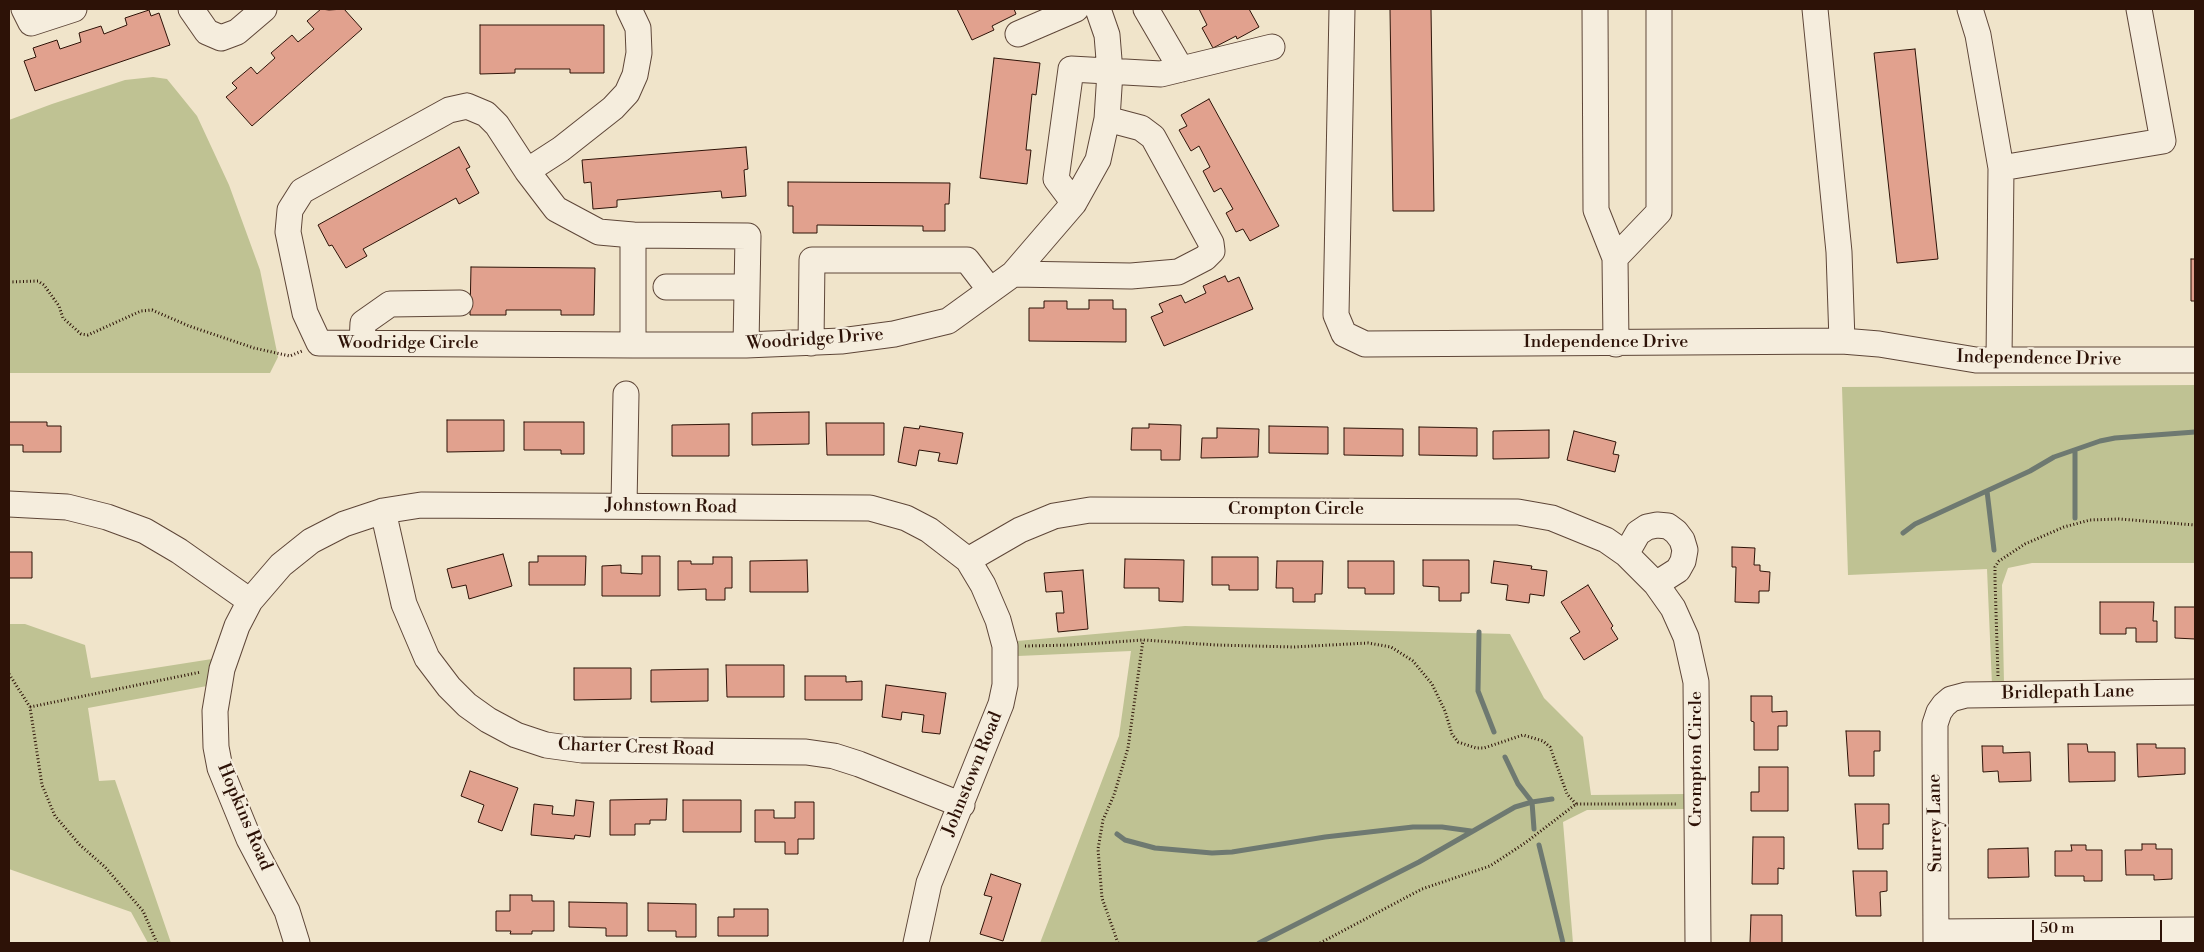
<!DOCTYPE html>
<html>
<head>
<meta charset="utf-8">
<style>
  body { margin:0 }
  #map { position:relative; width:2204px; height:952px; overflow:hidden; background:#f0e4ca; font-family:"Libre Bodoni",serif }
  canvas { display:block }
  .frame { position:absolute; inset:0; border:10px solid #2d1207; pointer-events:none }
  .scale { position:absolute; left:2032px; top:920px; width:130px; height:22px; box-sizing:border-box; border:2px solid #2d1207; border-top:0; padding-left:6px; font-size:15px; line-height:18px; white-space:nowrap; color:#2d1207; -webkit-text-stroke:4px #f5eddd; paint-order:stroke }
</style>
</head>
<body>
<div id="map">
<canvas width="2204" height="952"></canvas>
<div class="frame"></div>
<div class="scale">50 m</div>
</div>
<script>
const c = document.querySelector('canvas').getContext('2d');
c.lineJoin = 'round';
function paint(path, color) { c.fillStyle = color; c.fill(path, 'evenodd'); }
const poly = rows => new Path2D(rows.map(r => 'M' + r).join(''));
function trace(path, color, width, dash) { c.strokeStyle = color; c.lineWidth = width; c.lineCap = dash ? 'butt' : 'round'; c.setLineDash(dash || []); c.stroke(path); }
function drawText(font, color, halo, rows, align = 'center') {
  c.font = font + ' "Libre Bodoni",serif'; c.lineWidth = 4.5; c.setLineDash([]); c.textBaseline = 'middle'; c.strokeStyle = halo; c.fillStyle = color; for (const [text, x, y, turn = 0] of rows) {
    c.save(); c.translate(x, y); c.rotate((+turn || 0) * Math.PI / 180); c.textAlign = isNaN(turn) ? turn : align; if (halo) c.strokeText(text, 0, 0); c.fillText(text, 0, 0); c.restore();
  }
}
paint(poly([
  [153,77,167,79,197,116,229,185,260,270,278,357,270,373,9,373,9,120,52,104,125,80],
  [2195,385,2195,563,2032,563,2008,568,2002,585,2004,684,1992,685,1987,569,1848,575,1842,387],
  [9,624,25,624,85,645,91,678,212,659,207,686,88,708,99,781,115,780,171,943,148,943,131,912,9,869],
  [1185,626,1510,634,1544,698,1583,737,1591,795,1686,794,1686,809,1587,810,1563,822,1573,943,1040,943,1119,736,1131,651,1018,656,1017,641]
]), '#bfc293');
trace(poly([
  [2075,451,2075,518],
  [1987,491,1994,550],
  [1903,533,1915,524,2030,471,2054,457,2100,441,2115,438,2195,432],
  [1479,632,1478,691,1494,732],
  [1505,757,1518,784,1532,802,1534,829],
  [1117,834,1125,840,1155,848,1212,853,1232,852,1325,837,1413,827,1442,827,1471,831],
  [1539,845,1563,943],
  [1259,943,1419,862,1515,807,1532,802,1552,799]
]), '#6e7971', 5);
const building = poly([
  [321,9,329,10,344,9,362,29,252,126,226,97,237,88,232,83,251,67,257,74,275,58,271,53,292,35,298,42,314,29,307,21,321,9],
  [957,9,1014,9,1016,14,992,26,994,30,972,40,957,9],
  [1199,9,1249,9,1259,27,1237,39,1236,36,1213,48,1202,28,1207,25,1199,9],
  [1390,9,1431,9,1434,211,1393,211,1390,9],
  [149,10,151,16,159,13,170,45,35,91,24,61,36,57,33,48,57,40,60,49,81,42,79,33,101,26,104,34,127,25,125,18,149,10],
  [480,25,604,25,604,73,570,73,570,69,515,69,515,73,480,74,480,25],
  [1915,49,1938,259,1897,263,1874,53,1915,49],
  [994,58,1040,63,1036,95,1032,94,1026,150,1031,150,1027,184,980,178,994,58],
  [1209,99,1279,226,1250,241,1243,229,1236,232,1226,213,1233,209,1221,188,1214,192,1203,171,1210,167,1199,146,1191,151,1179,130,1187,126,1181,115,1209,99],
  [459,147,470,167,466,169,479,193,459,204,456,198,363,249,367,256,346,268,332,245,329,246,318,225,459,147],
  [746,147,748,169,744,170,746,196,722,198,721,191,617,200,617,207,593,209,591,182,584,183,582,160,746,147],
  [788,182,950,183,949,204,945,204,945,231,923,231,923,226,817,225,817,233,793,233,793,206,788,206,788,182],
  [2191,259,2195,259,2195,301,2191,301,2191,259],
  [471,267,595,268,594,315,561,315,561,310,506,310,506,315,470,315,471,267],
  [1225,276,1228,282,1239,277,1253,309,1164,346,1151,317,1163,312,1159,304,1181,295,1185,303,1206,293,1203,286,1225,276],
  [1089,300,1113,300,1113,309,1126,309,1126,342,1029,341,1029,308,1044,308,1044,301,1067,301,1067,309,1089,309,1089,300],
  [809,412,809,444,752,445,752,413,809,412],
  [447,420,504,420,504,451,447,452,447,420],
  [9,422,47,422,47,426,61,426,61,452,23,452,23,445,9,445,9,422],
  [524,422,584,422,584,454,561,454,561,450,524,450,524,422],
  [826,423,884,423,884,455,827,455,826,423],
  [729,424,729,456,672,456,672,425,729,424],
  [1149,424,1181,425,1180,460,1161,460,1161,450,1131,450,1132,428,1149,428,1149,424],
  [920,426,963,433,957,464,938,461,940,453,919,450,916,466,898,462,904,427,919,429,920,426],
  [1269,426,1328,427,1328,454,1269,453,1269,426],
  [1419,427,1477,428,1477,456,1419,455,1419,427],
  [1217,428,1259,429,1258,457,1201,458,1202,438,1217,438,1217,428],
  [1344,428,1403,429,1403,456,1344,455,1344,428],
  [1549,430,1549,458,1493,459,1493,431,1549,430],
  [1574,431,1616,442,1613,454,1619,455,1615,472,1567,460,1574,431],
  [1732,547,1755,548,1754,565,1760,565,1760,571,1770,572,1769,591,1759,591,1759,603,1735,602,1736,567,1732,567,1732,547],
  [9,552,32,552,32,578,9,578,9,552],
  [503,554,512,586,469,599,466,585,452,588,447,569,503,554],
  [538,556,586,556,585,585,529,585,529,562,538,562,538,556],
  [642,556,660,556,660,596,602,596,602,566,621,565,621,573,642,574,642,556],
  [713,557,732,557,732,588,725,588,725,600,706,600,706,589,678,590,678,561,691,561,691,564,713,564,713,557],
  [1212,557,1258,557,1258,590,1229,590,1229,585,1212,585,1212,557],
  [1125,559,1184,560,1183,602,1159,601,1159,588,1124,588,1125,559],
  [807,560,808,592,750,592,750,561,807,560],
  [1423,560,1469,560,1469,593,1461,593,1461,601,1439,601,1439,587,1423,586,1423,560],
  [1277,561,1323,561,1322,594,1315,594,1315,602,1293,602,1293,588,1276,588,1277,561],
  [1348,561,1394,561,1394,594,1365,594,1365,588,1348,588,1348,561],
  [1494,561,1532,566,1531,569,1547,571,1544,596,1530,594,1529,603,1506,600,1508,585,1491,583,1494,561],
  [1083,570,1088,629,1058,632,1056,613,1064,613,1062,591,1046,592,1044,573,1083,570],
  [1588,585,1613,626,1611,628,1618,639,1584,660,1570,638,1580,632,1561,602,1588,585],
  [2100,602,2154,602,2153,621,2157,621,2157,642,2136,642,2136,628,2126,628,2126,634,2100,634,2100,602],
  [2175,607,2195,607,2195,639,2175,638,2175,607],
  [726,665,784,665,784,697,727,697,726,665],
  [574,668,631,668,631,699,574,700,574,668],
  [708,669,708,701,651,702,651,670,708,669],
  [805,676,846,676,846,682,862,681,862,700,805,700,805,676],
  [886,685,946,693,940,734,922,732,924,715,902,712,901,720,882,717,886,685],
  [1751,696,1772,696,1772,712,1787,711,1787,726,1778,726,1778,750,1754,750,1754,722,1751,721,1751,696],
  [1846,731,1880,731,1880,751,1874,751,1874,776,1849,776,1846,731],
  [2068,744,2087,744,2088,752,2115,752,2115,781,2069,782,2068,744],
  [2137,744,2156,744,2156,748,2185,748,2185,774,2138,777,2137,744],
  [1982,746,2003,746,2003,753,2030,752,2031,781,1999,782,1998,771,1983,772,1982,746],
  [1759,767,1788,767,1788,811,1751,811,1751,792,1759,792,1759,767],
  [470,771,518,788,502,831,478,822,484,805,461,796,470,771],
  [667,799,666,820,650,820,650,824,635,824,635,835,610,835,610,800,667,799],
  [576,800,594,802,590,837,575,835,574,839,531,835,534,804,553,806,552,814,574,816,576,800],
  [683,800,741,800,741,832,683,832,683,800],
  [795,802,814,802,814,839,798,839,798,854,785,854,785,842,755,842,755,810,774,810,774,818,795,818,795,802],
  [1855,804,1889,804,1889,824,1883,824,1883,849,1858,849,1855,804],
  [1753,837,1784,837,1784,869,1778,868,1778,884,1752,884,1753,837],
  [2142,844,2156,844,2156,849,2172,849,2172,879,2154,880,2154,875,2126,875,2125,850,2142,850,2142,844],
  [2071,845,2086,845,2086,850,2102,850,2102,881,2084,881,2084,876,2055,876,2055,851,2072,851,2071,845],
  [2028,848,2029,877,1988,878,1988,849,2028,848],
  [1853,871,1887,871,1887,891,1880,892,1881,916,1856,916,1853,871],
  [991,874,1021,884,1003,941,980,934,992,897,984,895,991,874],
  [510,895,532,895,532,901,554,901,554,931,532,931,532,934,510,934,511,931,496,931,496,911,510,911,510,895],
  [569,902,627,903,627,936,606,936,606,928,569,927,569,902],
  [648,903,696,904,696,937,676,937,676,931,648,931,648,903],
  [734,909,768,909,768,936,718,936,718,917,734,917,734,909],
  [1751,915,1782,915,1782,943,1750,943,1751,915]
]);
paint(building, '#e1a18e');
trace(building, '#2d1207', 1);
const minor = poly([
  [24,9,31,23,74,9],
  [191,9,207,32,221,38,237,32,264,9],
  [1146,9,1181,69],
  [1342,9,1336,315,1344,334,1365,344,1842,341,1879,344,1976,360,2195,360],
  [1595,9,1596,210,1615,258,1616,344],
  [1815,9,1839,252,1842,341],
  [1970,9,1978,35,2001,168,2163,141,2139,9],
  [1018,34,1076,9],
  [467,106,486,114,497,125,527,171,556,209,599,232,633,235,633,345,319,343,305,313,288,232,290,210,302,191,449,110,467,106],
  [527,171,561,149,613,108,627,93,635,75,639,53,638,28,629,9],
  [1074,203,1056,179,1071,69,1161,74,1272,47],
  [633,235,748,236,746,345],
  [1615,258,1659,212,1659,9],
  [1013,274,1131,276,1178,272,1205,258,1212,251,1211,243,1153,137,1141,128,1107,119],
  [666,287,747,287],
  [362,343,363,323,390,304,460,303],
  [811,343,812,260,967,260,990,290],
  [633,345,746,345,841,341,894,334,948,321,1013,274,1074,203,1098,160,1107,119,1110,72,1107,35,1098,9],
  [1999,360,2001,168],
  [9,504,67,507,107,517,145,531,179,551,250,601],
  [624,506,626,394],
  [383,511,404,604,427,658,449,687,467,705,488,720,516,735,546,745,582,750,806,752,834,756,859,764,962,805],
  [1626,554,1638,533,1647,527,1657,525,1668,526,1676,532,1682,540,1685,550,1683,561,1678,570,1656,584],
  [968,560,1020,530,1054,516,1090,510,1518,512,1552,518,1606,540,1626,554,1656,584,1673,608,1686,637,1696,682,1698,943],
  [1936,932,2195,930],
  [297,943,287,911,249,839,220,768,216,747,215,711,222,669,237,626,250,601,281,565,311,541,344,524,383,511,421,505,870,508,906,518,929,530,968,560,983,585,998,620,1005,646,1005,685,1001,704,929,883,916,943],
  [1936,943,1935,744,1935,724,1939,712,1944,705,1951,699,1966,695,2195,692]
]);
trace(minor, '#5e4638', 27);
trace(poly([
  [9,282,38,281,44,285,59,306,63,318,81,334,88,335,141,311,152,310,189,326,254,348,290,356,302,351],
  [1025,646,1072,645,1143,640,1216,645,1293,647,1368,643,1391,647,1413,661,1432,684,1445,711,1452,734,1458,742,1476,748,1484,748,1523,735,1543,741,1550,747,1567,794,1576,804],
  [9,674,30,707,42,785,55,816,80,845,105,867,143,911,157,943],
  [1998,676,1995,580,1995,567,1999,561,2025,544,2064,527,2090,520,2119,519,2195,525],
  [30,707,201,672],
  [1118,943,1102,898,1098,849,1103,820,1114,795,1128,748,1143,640],
  [1320,943,1422,889,1490,866,1525,843,1576,804,1676,804]
]), '#2d1207', 3, [1, 2.5]);
trace(minor, '#f5eddd', 25);
drawText('18px', '#2d1207', '#f5eddd', [
  ["Woodridge Drive",815,340,-4],
  ["Independence Drive",1606,343],
  ["Woodridge Circle",408,344],
  ["Independence Drive",2039,359,1],
  ["Johnstown Road",671,507,1],
  ["Crompton Circle",1296,510],
  ["Bridlepath Lane",2068,693,-1],
  ["Charter Crest Road",636,748,2],
  ["Crompton Circle",1697,759,-90],
  ["Johnstown Road",973,774,-68],
  ["Hopkins Road",244,817,67],
  ["Surrey Lane",1936,823,-91]
]);
</script>
</body>
</html>
